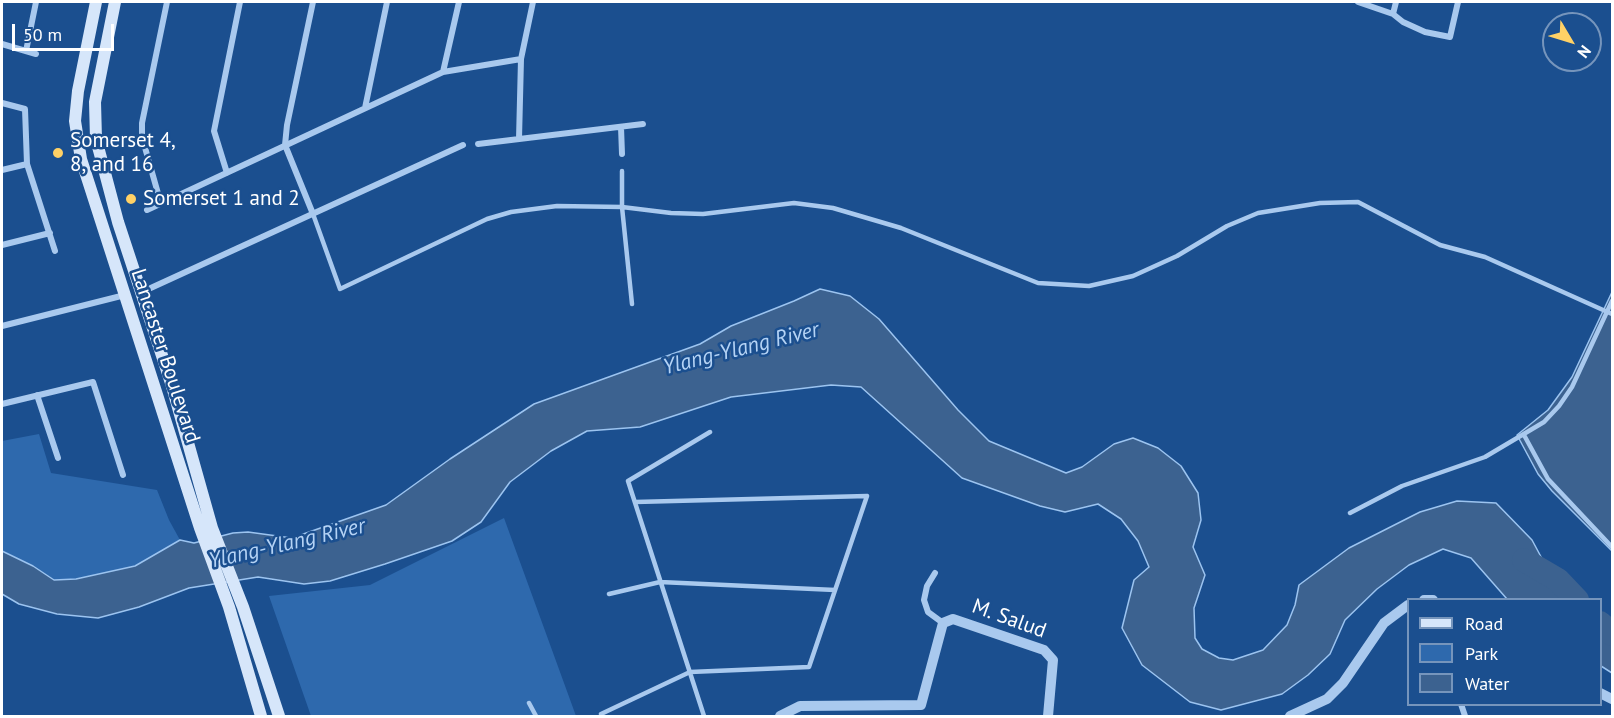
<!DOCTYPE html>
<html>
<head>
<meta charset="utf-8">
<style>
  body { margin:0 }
  #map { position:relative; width:1614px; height:718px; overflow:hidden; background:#1b4f8f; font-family:"PT Sans",sans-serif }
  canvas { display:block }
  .frame { position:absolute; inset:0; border:3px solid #fff; pointer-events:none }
  .legend { position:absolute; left:1407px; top:598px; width:195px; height:108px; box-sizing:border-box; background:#1b4f8f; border:2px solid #7695bc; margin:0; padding:8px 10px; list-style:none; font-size:18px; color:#fff }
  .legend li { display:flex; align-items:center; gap:12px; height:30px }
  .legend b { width:30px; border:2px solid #7695bc }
  .north { position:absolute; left:1542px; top:12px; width:60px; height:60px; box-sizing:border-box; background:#1b4f8f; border:2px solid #7695bc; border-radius:50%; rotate:128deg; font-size:16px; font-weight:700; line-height:24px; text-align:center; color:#fff }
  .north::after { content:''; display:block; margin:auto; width:21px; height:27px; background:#ffd166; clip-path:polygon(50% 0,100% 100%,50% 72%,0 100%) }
  .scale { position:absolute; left:12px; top:24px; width:102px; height:27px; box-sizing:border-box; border:3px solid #fff; border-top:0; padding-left:8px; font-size:18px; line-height:21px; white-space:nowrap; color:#fff; -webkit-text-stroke:4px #1b4f8f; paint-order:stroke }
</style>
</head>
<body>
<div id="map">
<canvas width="1614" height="718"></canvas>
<div class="frame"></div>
<ul class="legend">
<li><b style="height:8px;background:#d6e6fa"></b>Road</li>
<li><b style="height:16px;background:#2e69ad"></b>Park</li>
<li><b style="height:16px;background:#3c6290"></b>Water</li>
</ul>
<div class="north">N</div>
<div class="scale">50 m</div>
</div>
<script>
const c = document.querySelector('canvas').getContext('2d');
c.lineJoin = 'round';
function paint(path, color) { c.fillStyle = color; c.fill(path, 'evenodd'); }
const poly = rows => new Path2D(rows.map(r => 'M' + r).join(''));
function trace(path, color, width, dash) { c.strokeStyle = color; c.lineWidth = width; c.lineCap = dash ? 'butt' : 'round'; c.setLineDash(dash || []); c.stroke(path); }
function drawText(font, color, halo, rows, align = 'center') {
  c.font = font + ' "PT Sans",sans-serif'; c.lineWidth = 5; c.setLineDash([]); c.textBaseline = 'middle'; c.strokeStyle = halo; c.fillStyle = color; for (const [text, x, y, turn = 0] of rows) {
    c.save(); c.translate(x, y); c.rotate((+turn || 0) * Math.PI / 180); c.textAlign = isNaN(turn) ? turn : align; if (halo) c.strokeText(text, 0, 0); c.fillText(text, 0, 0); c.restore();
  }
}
paint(poly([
  [39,434,51,473,157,490,169,520,180,540,135,566,76,579,54,580,33,566,2,551,2,441],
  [504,518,576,716,311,716,269,596,370,585]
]), '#2e69ad');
const water = poly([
  [820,289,850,296,879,319,958,410,989,441,1066,473,1082,467,1114,444,1133,438,1158,448,1181,466,1198,493,1201,520,1193,547,1205,575,1194,608,1195,638,1202,649,1219,658,1233,660,1263,650,1287,625,1295,605,1299,585,1349,548,1420,512,1457,501,1496,503,1532,540,1554,581,1569,599,1507,599,1471,558,1443,549,1409,565,1377,589,1345,620,1330,654,1308,675,1282,694,1221,710,1190,702,1142,665,1122,628,1134,580,1149,567,1138,541,1121,519,1098,504,1065,512,1040,506,962,478,861,387,831,385,731,397,640,427,587,431,551,451,510,482,481,522,452,541,385,564,330,581,304,584,258,577,189,588,139,607,98,618,57,614,19,604,2,594,2,551,33,566,54,580,76,579,135,566,180,540,194,543,233,533,248,532,292,538,386,505,450,459,534,404,700,344,731,326,794,301,820,289],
  [1612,292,1612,551,1552,491,1538,474,1517,435,1548,410,1572,377,1612,292],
  [1601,632,1612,639,1612,673,1601,666,1601,632]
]);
paint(water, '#3c6290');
trace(water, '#9cc4f0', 1.5);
trace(poly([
  [1524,560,1558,580,1577,600],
  [1600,623,1612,634]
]), '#3c6290', 24);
trace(poly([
  [622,171,622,207,632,304],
  [313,214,340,289,487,219,511,212,557,206,622,207,671,213,703,214,794,203,833,208,901,228,1038,283,1089,286,1133,276,1177,256,1227,226,1258,213,1320,203,1358,202,1440,245,1485,257,1612,314],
  [1524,435,1548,479,1612,547],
  [1350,513,1402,486,1485,457,1544,422,1559,406,1572,387,1612,301],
  [609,594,660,582,835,590],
  [529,703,536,716],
  [601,714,690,672,809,667,867,496,635,502],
  [704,716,628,481,710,432]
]), '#a9c9ee', 4.5);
trace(poly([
  [1358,2,1393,14,1403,22,1425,32,1450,37,1458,2],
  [1393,14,1396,2],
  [2,44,36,54],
  [26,51,36,2],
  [443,72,459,2],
  [2,103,25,109,27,164,55,251],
  [365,108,387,2],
  [621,127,622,154],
  [519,139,521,59,533,2],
  [478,144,643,124],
  [2,170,27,164],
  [227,173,214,131,240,2],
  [161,204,142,137,142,123,167,2],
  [147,210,443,72,521,59],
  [313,214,285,145,287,125,313,2],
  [2,245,50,233],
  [142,292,463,145],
  [2,326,125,295],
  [37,395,58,458],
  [2,404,93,382,123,475],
  [935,573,927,586,924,600,928,612,943,623],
  [1461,704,1465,716]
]), '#a9c9ee', 6);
trace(poly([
  [1424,600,1433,600],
  [1600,693,1612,699],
  [780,716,800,706,921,705,943,623,953,619,1044,650,1053,660,1048,716],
  [1290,716,1327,699,1343,683,1384,623,1408,605]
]), '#a9c9ee', 10);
trace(poly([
  [96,2,78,91,75,121,81,159,200,528,229,607,261,716],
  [115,2,95,102,96,139,118,222,172,386,212,528,243,607,279,716]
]), '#d6e6fa', 12);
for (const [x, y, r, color] of [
  [58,153,6,"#ffd166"],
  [131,199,6,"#ffd166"]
]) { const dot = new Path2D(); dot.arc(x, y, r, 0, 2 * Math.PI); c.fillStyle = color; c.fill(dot); trace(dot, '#1b4f8f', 2); }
drawText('21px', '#fff', '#1b4f8f', [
  ["Somerset 4,",70,141],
  ["8, and 16",70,165],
  ["Somerset 1 and 2",143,199]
], 'left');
drawText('21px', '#fff', '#1b4f8f', [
  ["Lancaster Boulevard",165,356,72],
  ["M. Salud",1009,619,20]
]);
drawText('italic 22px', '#b5d3f5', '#1b4f8f', [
  ["Ylang-Ylang River",741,349,-14],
  ["Ylang-Ylang River",287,544,-13]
]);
</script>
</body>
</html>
